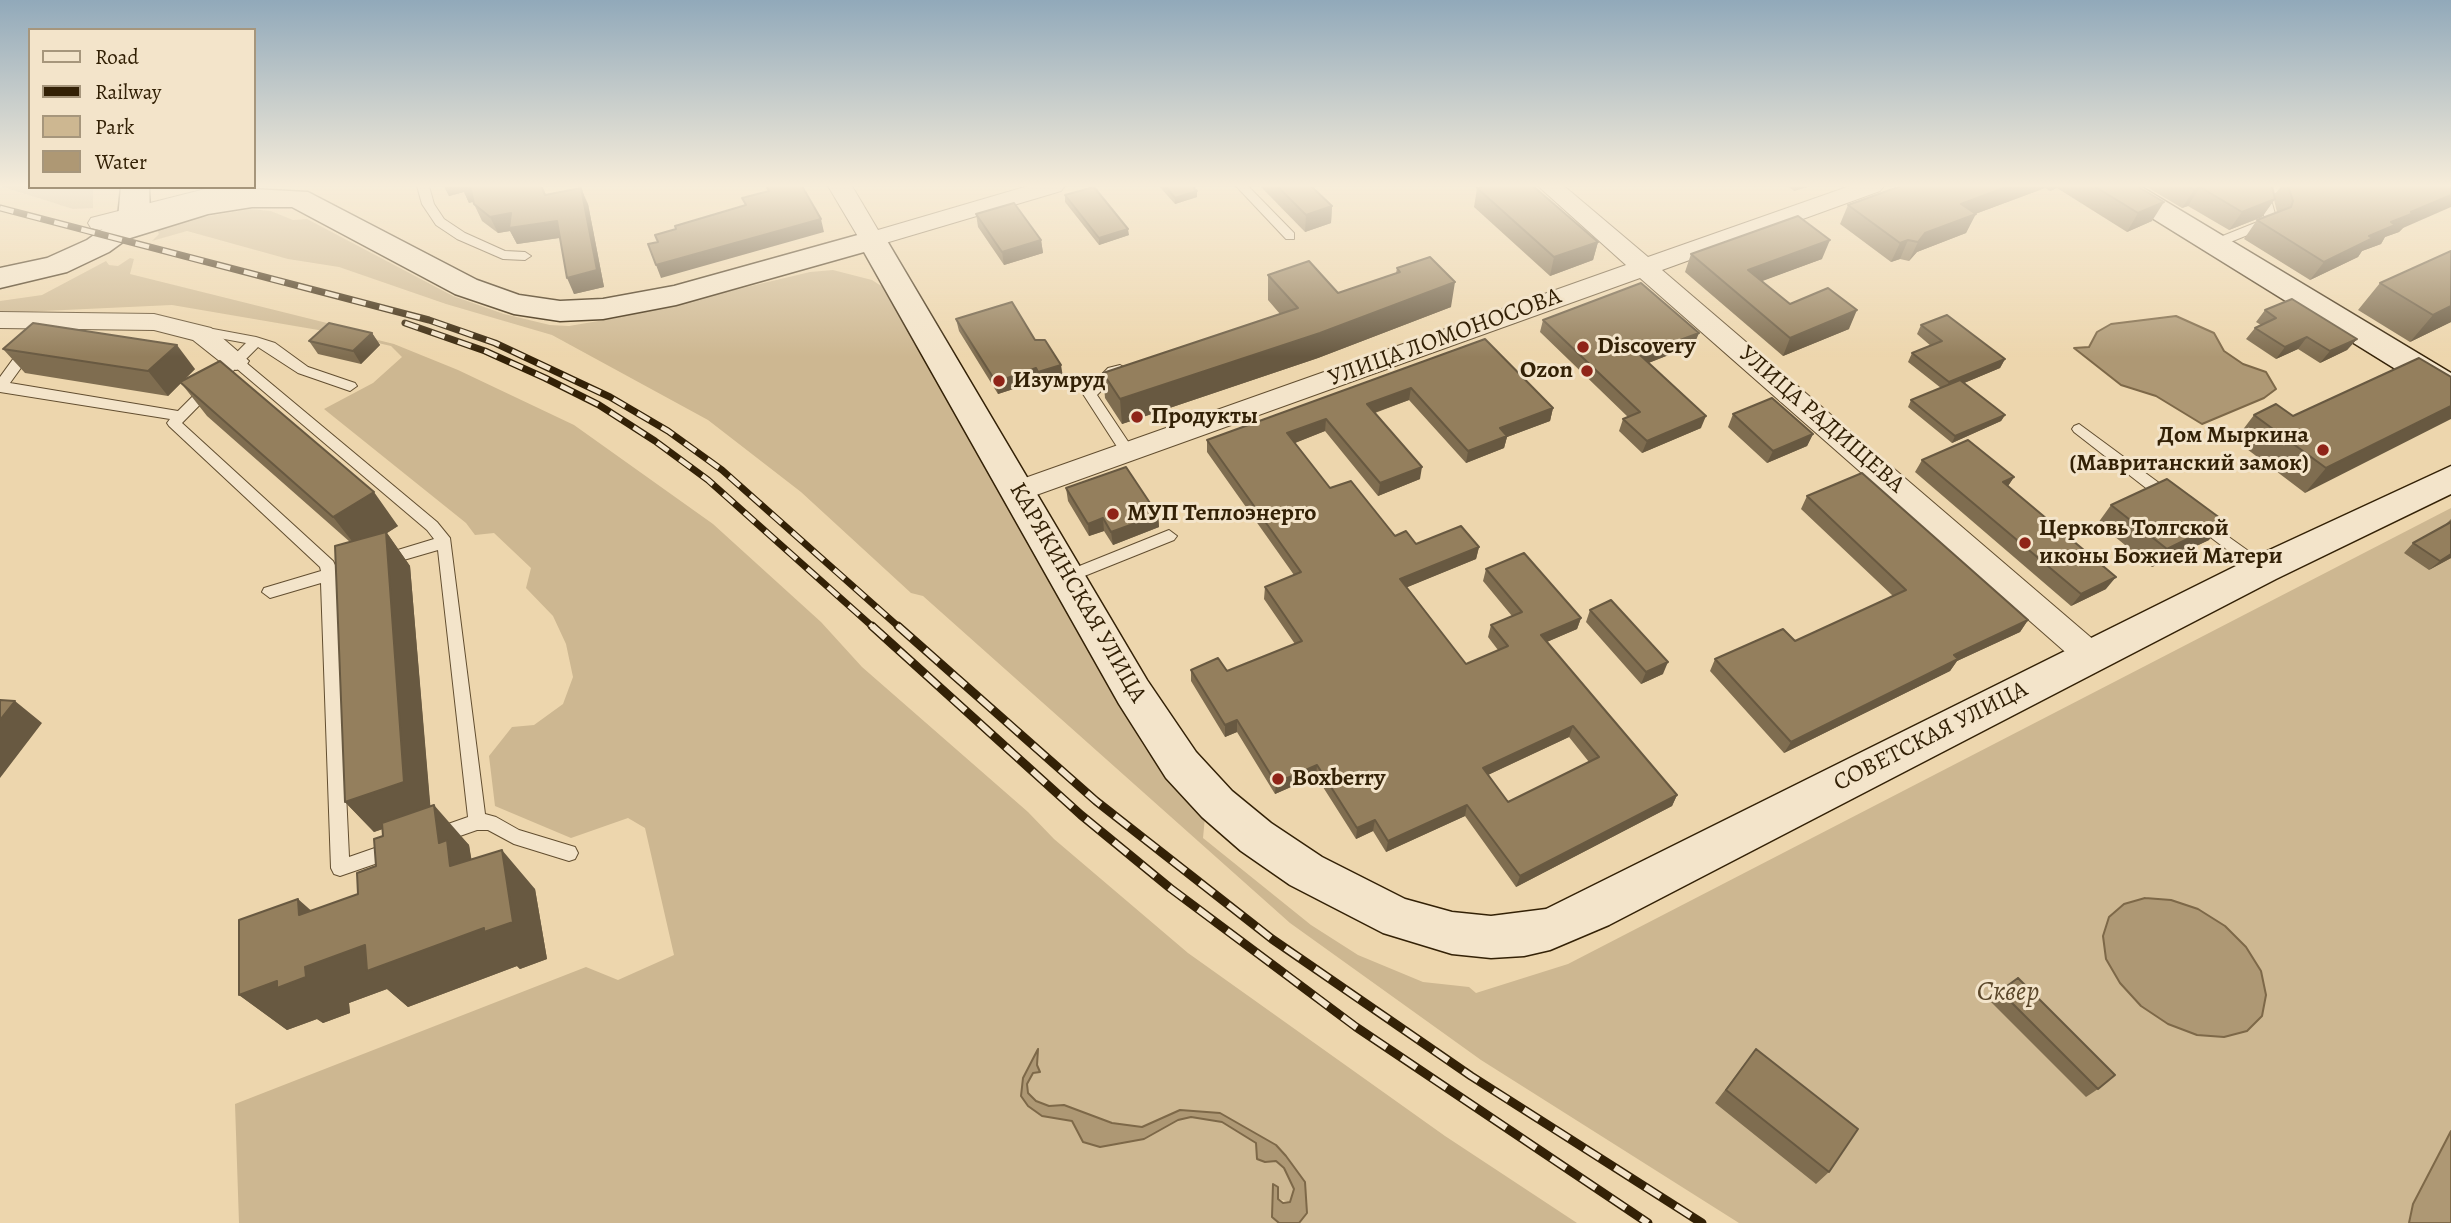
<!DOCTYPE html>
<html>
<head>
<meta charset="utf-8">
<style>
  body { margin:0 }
  #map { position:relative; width:2451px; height:1223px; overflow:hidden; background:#edd6ad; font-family:Alegreya,serif }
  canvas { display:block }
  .legend { position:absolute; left:28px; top:28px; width:228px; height:161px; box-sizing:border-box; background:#f3e4ca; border:2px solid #a6967c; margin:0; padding:9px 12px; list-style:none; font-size:21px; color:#332106 }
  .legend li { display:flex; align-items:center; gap:14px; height:35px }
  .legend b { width:35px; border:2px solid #a6967c }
</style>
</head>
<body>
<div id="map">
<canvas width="2451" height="1223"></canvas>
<ul class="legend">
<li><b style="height:9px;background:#f3e4ca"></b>Road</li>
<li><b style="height:9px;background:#332106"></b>Railway</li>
<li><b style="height:19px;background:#cdb791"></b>Park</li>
<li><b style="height:19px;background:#ae9874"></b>Water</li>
</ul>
</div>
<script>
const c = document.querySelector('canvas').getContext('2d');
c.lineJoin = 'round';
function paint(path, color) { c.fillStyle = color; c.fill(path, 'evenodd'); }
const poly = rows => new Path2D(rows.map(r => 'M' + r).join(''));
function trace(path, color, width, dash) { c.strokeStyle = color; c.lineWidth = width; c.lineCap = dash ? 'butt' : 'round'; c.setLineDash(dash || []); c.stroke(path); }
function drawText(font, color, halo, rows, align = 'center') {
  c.font = font + ' Alegreya,serif'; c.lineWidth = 6; c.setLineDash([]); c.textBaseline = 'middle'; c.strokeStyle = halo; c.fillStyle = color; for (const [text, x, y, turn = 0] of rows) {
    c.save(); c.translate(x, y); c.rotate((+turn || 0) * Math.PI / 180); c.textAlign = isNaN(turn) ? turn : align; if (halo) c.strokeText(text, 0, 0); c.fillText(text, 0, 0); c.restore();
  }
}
paint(poly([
  [0,186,93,187,93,208,73,209],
  [250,209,271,211,293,220,307,219,453,296,504,314,550,325,569,326,616,318,810,272,833,270,872,280,886,289,1143,745,1165,775,1205,817,1203,838,1311,925,1358,955,1423,982,1469,987,1476,993,1568,964,2451,508,2451,1131,2413,1204,2409,1223,1739,1223,1481,1060,1290,923,923,596,911,593,801,492,708,420,552,335,446,304,339,267,288,259,187,231,152,241,159,234,156,228,162,224],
  [130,258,134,259,130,274,335,325,338,330,394,344,458,370,574,425,713,524,821,622,862,667,1028,812,1054,839,1188,953,1445,1136,1577,1223,1299,1223,1307,1213,1305,1193,1294,1168,1276,1145,1220,1113,1180,1110,1143,1127,1112,1123,1064,1105,1049,1106,1036,1101,1028,1093,1027,1084,1037,1065,1037,1052,1023,1078,1021,1096,1042,1116,1072,1121,1100,1146,1144,1139,1178,1120,1191,1117,1223,1122,1256,1143,1265,1162,1276,1161,1284,1167,1294,1189,1290,1202,1278,1199,1272,1217,1279,1223,239,1223,235,1104,586,967,618,980,674,955,645,828,628,818,571,838,495,806,489,756,512,727,534,725,563,704,573,677,566,644,553,616,526,588,531,568,494,533,475,535,466,523,324,409,373,383,402,357,391,346,330,332,172,305,0,313,0,301,42,295,106,261,109,265,118,266]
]), '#cdb791');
const water = poly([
  [2176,316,2214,333,2224,351,2243,364,2266,372,2276,389,2264,398,2202,424,2156,396,2121,385,2074,348,2089,347,2097,332,2111,324,2176,316],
  [2145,898,2171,900,2198,909,2225,926,2246,947,2261,971,2266,995,2262,1016,2247,1031,2224,1037,2197,1035,2168,1024,2141,1006,2120,983,2106,959,2103,936,2109,917,2124,904,2145,898],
  [1038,1049,1037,1065,1040,1072,1033,1073,1027,1084,1028,1093,1036,1101,1049,1106,1064,1105,1112,1123,1142,1127,1180,1110,1220,1113,1276,1145,1286,1156,1305,1182,1307,1213,1299,1223,1279,1223,1272,1217,1273,1184,1278,1187,1278,1199,1283,1203,1290,1202,1294,1189,1284,1168,1276,1161,1265,1162,1257,1159,1256,1143,1222,1122,1191,1117,1178,1120,1144,1139,1100,1147,1083,1142,1072,1121,1042,1116,1028,1106,1021,1096,1023,1078,1038,1049],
  [2451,1131,2451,1223,2409,1223,2413,1204,2451,1131]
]);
paint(water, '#ae9874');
trace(water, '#7d6848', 2);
const lane = poly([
  [417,186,429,186,434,204,444,219,465,233,505,251,525,252,531,256,525,260,503,259,457,239,436,225,422,204,417,186],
  [1236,186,1248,186,1294,233,1294,239,1286,239,1236,186],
  [2272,186,2288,186,2270,196,2277,221,2275,224,2218,247,2210,247,2210,241,2265,219,2258,194,2272,186],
  [197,326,256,337,275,343,308,367,355,383,357,386,350,391,298,373,258,347,244,361,437,522,450,538,485,814,496,817,519,830,575,847,578,853,575,859,569,861,514,844,488,830,477,830,437,844,431,842,428,836,431,830,468,817,438,550,383,566,375,560,378,556,434,539,427,530,236,368,182,423,333,561,336,567,343,568,346,572,343,576,336,578,349,857,395,841,401,843,404,849,401,855,340,876,334,874,331,868,321,583,270,598,262,592,264,588,321,571,320,567,169,426,167,423,170,419,0,392,0,377,24,344,29,343,36,347,10,383,178,411,246,343,192,333,190,330,197,326],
  [1120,365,1127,369,1125,372,1118,374,1097,395,1135,452,1128,457,1123,456,1083,394,1108,368,1120,365],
  [2079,424,2174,494,2176,498,2174,502,2164,502,2074,432,2072,429,2074,426,2079,424],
  [2198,515,2268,565,2271,569,2268,573,2258,573,2193,524,2191,520,2193,516,2198,515],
  [1169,530,1177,536,1174,540,1072,581,1067,583,1059,577,1062,573,1169,530]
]);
const street = poly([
  [828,186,852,186,878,230,1028,186,1065,186,1061,191,872,247,863,245,828,186],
  [1538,186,1564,186,1648,257,1850,186,1884,186,1880,191,1662,270,2102,647,2107,656,2102,665,2091,669,2080,665,1640,278,1028,498,1018,502,1008,498,1003,491,1008,484,1626,265,1538,186],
  [213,187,254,187,250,192,100,230,91,228,88,223,91,218,213,187],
  [0,312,154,314,211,328,249,361,245,367,236,370,227,367,193,340,154,330,0,328,0,312]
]);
const secondary = poly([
  [2106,186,2140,186,2451,373,2451,399,2439,396,2110,192,2106,186],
  [121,187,149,187,150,213,204,197,252,189,308,192,477,280,519,295,560,301,603,299,674,286,872,231,883,234,1147,680,1196,752,1232,791,1271,823,1322,857,1405,899,1452,912,1491,916,1546,909,2250,559,2451,466,2451,494,2276,579,1609,925,1550,950,1524,956,1491,958,1452,954,1383,933,1290,885,1241,851,1202,817,1166,778,1119,704,864,252,676,305,603,319,560,321,514,314,455,294,292,207,252,207,208,214,127,239,109,252,67,272,0,288,0,268,47,258,87,240,118,218,121,187]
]);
trace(lane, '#624e30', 2);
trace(street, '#624e30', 2);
trace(secondary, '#332106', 3);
paint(lane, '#f3e4ca');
paint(street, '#f3e4ca');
paint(secondary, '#f3e4ca');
const railFar1 = poly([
  [0,208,429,320,495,343,610,397,668,431,722,470,900,628],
  [405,323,485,351,545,378,599,405,655,441,708,480,874,628]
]);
const rail = poly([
  [872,626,1081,815,1170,888,1356,1027,1648,1223],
  [898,626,1096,801,1272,939,1471,1076,1702,1223]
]);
trace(railFar1, '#332106', 7);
trace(rail, '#332106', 9);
trace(railFar1, '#f3e4ca', 4.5, [14]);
trace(rail, '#f3e4ca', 6, [18]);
paint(poly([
  [444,186,542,186,546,195,588,204,604,287,574,294,560,238,517,244,510,231,498,233,482,221,473,202,469,203,464,192,449,196],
  [1159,186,1192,186,1197,197,1175,204],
  [1260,186,1311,186,1332,206,1331,223,1305,232],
  [1787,186,1811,186,1794,191],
  [1901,186,2137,186,2152,221,2127,232,2057,188,2050,191,2045,188,1975,214,1966,233,1917,252,1909,261,1900,259,1891,262,1840,224,1848,205],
  [2145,186,2272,186,2274,196,2281,186,2451,186,2403,228,2399,232,2385,237,2381,244,2362,251,2358,257,2310,280,2244,239,2257,220,2277,212,2274,200,2262,217,2229,230,2188,206,2182,208],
  [1477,188,1598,242,1593,260,1550,276,1474,207],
  [1065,195,1129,235,1099,245,1065,202],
  [976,214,1041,240,1043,253,1004,265,978,227],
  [1691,254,1822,259,1761,281,1790,304,1849,329,1783,356,1685,272],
  [1397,268,1451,307,1318,358,1122,424,1105,398,1103,373,1280,314,1268,300,1268,275,1338,293,1396,273],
  [2380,283,2451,322,2410,342,2358,310],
  [2265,310,2357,339,2347,350,2320,363,2298,349,2276,359,2246,339,2255,328,2261,325,2256,322],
  [956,319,1035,340,1063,377,1040,385,1038,381,998,394,959,331],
  [1543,320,1694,345,1648,363,1701,428,1642,453,1619,431,1623,419,1628,417,1540,332],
  [1921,325,2005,359,2000,368,1964,383,2005,415,2001,421,1952,443,1908,407,1911,400,1941,388,1908,362,1912,353,1931,346,1917,334],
  [372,333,380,345,361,364,318,354,309,341],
  [1485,339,1553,408,1550,421,1507,437,1504,448,1466,463,1409,400,1375,413,1420,479,1378,496,1325,431,1295,443,1330,488,1395,536,1416,544,1479,547,1476,559,1407,587,1466,664,1498,650,1488,637,1491,625,1512,616,1483,581,1486,569,1581,618,1577,629,1547,642,1677,795,1672,806,1516,887,1465,816,1386,852,1373,831,1356,839,1316,776,1275,794,1237,732,1225,737,1191,681,1191,670,1227,671,1295,644,1264,599,1265,587,1294,575,1207,452,1207,440],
  [1569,737,1589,762,1508,802,1488,775],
  [3,349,195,369,185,379,398,526,387,533,410,566,430,806,469,845,471,859,535,889,547,959,520,969,517,966,408,1007,387,989,349,1003,350,1013,323,1023,317,1019,287,1030,239,995,312,911,358,894,376,866,383,836,382,829,374,832,345,802,350,542,207,416,181,383,168,396,25,373],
  [2451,377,2305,493,2235,440,2254,415,2293,416],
  [1733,414,1813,434,1807,446,1767,463,1728,427],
  [1922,460,2014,477,2008,486,2106,589,2071,606,1915,472],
  [1066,488,1158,515,1159,527,1113,545,1104,531,1089,536,1068,501],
  [1807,496,2028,620,2020,632,1957,661,1950,671,1784,753,1710,671,1715,659,1795,641,1893,596,1801,509],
  [2111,505,2209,540,2152,567,2098,523],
  [2451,519,2451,558,2429,570,2404,553,2413,543,2445,525],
  [1590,610,1663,674,1641,684,1586,622],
  [2000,991,2098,1089,2086,1097,1990,1001],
  [1756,1049,1829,1172,1816,1184,1715,1103]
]), '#7f6d50');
paint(poly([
  [444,186,470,186,477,200,469,203,464,192,449,196],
  [1796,186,1811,186,1794,191],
  [2009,186,2046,186,2045,188,1951,223,1961,204],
  [2052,186,2058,186,2057,188,2050,191],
  [2200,187,2188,206,2182,208,2194,190],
  [581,188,588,204,604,287,574,294,567,278],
  [1197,191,1197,197,1175,204,1175,198],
  [2451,195,2451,207,2403,228,2399,232,2385,237,2381,244,2362,251,2358,257,2310,280,2324,262,2391,222,2411,212],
  [2275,199,2262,217,2229,230,2242,212],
  [2164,202,2152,221,2127,232,2138,213],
  [1332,206,1331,223,1305,232,1306,215],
  [511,213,557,221,565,237,517,244,510,231,498,233,490,217],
  [1976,214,1966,233,1917,252,1909,261,1918,242,1925,233],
  [821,219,824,232,661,278,656,265],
  [1128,229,1129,235,1099,245,1099,238],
  [1041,240,1043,253,1004,265,1002,252],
  [1830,240,1822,259,1741,289,1748,270],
  [1908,240,1900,259,1891,262,1900,243],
  [1598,242,1593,260,1550,276,1554,257],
  [1455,282,1451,307,1318,358,1122,424,1120,399],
  [2451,306,2451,322,2410,342,2433,315],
  [1857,310,1849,329,1783,356,1790,338],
  [372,333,380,345,361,364,353,351],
  [1699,333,1694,345,1636,368,1640,355],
  [2307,337,2298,349,2276,359,2285,347],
  [2357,339,2347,350,2320,363,2330,351],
  [177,345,195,369,168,396,148,371],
  [2005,359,2000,368,1945,391,1949,382],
  [1061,365,1063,377,1040,385,1038,372],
  [1036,368,1038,381,998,394,996,382],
  [1411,388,1409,400,1365,416,1367,404],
  [2451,406,2451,419,2305,493,2326,468],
  [1553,408,1550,421,1507,437,1504,448,1466,463,1468,451,1500,428],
  [2005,415,2001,421,1952,443,1955,436],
  [1706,416,1701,428,1642,453,1647,441],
  [1326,419,1325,431,1287,446,1287,433],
  [1813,434,1807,446,1767,463,1773,451],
  [1422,467,1420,479,1378,496,1380,483],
  [2014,477,2006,489,2003,482],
  [374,492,398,526,387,533,410,566,431,813,374,832,345,802,359,550,333,517],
  [1158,515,1159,527,1113,545,1111,532],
  [1103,518,1104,531,1089,536,1088,524],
  [2224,521,2209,540,2152,567,2167,549],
  [1479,547,1476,559,1398,591,1400,579],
  [2451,554,2451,558,2429,570,2440,561],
  [2116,577,2106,589,2071,606,2081,594],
  [1581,618,1577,629,1537,646,1541,635],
  [2028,620,2020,632,1957,661,1950,671,1784,753,1791,742,1954,655],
  [1668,662,1663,674,1641,684,1646,672],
  [15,701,42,723,0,778,0,720],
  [1237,720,1237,732,1225,737,1225,725],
  [1573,726,1569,737,1479,779,1483,768],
  [1317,765,1316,776,1275,794,1276,783],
  [1677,795,1672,806,1516,887,1520,876],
  [434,805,469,845,473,868,450,866,439,843],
  [1467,805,1465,816,1386,852,1388,841],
  [1375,820,1373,831,1356,839,1357,828],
  [502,850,535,889,547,959,520,969,517,966,408,1007,387,989,349,1003,350,1013,323,1023,317,1019,287,1030,239,995,305,967,365,945],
  [298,899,341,937,299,915]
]), '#685941');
const building = poly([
  [470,186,541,186,545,195,581,188,597,270,567,278,557,221,509,228,511,213,490,217,474,204,470,186],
  [766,186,802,186,821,219,656,265,648,244,658,242,655,235,676,229,675,226,746,205,742,198,769,191,766,186],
  [1165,186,1192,186,1197,191,1175,198,1165,186],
  [1277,186,1311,186,1332,206,1306,215,1277,186],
  [1484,186,1533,186,1598,242,1554,257,1477,188,1484,186],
  [1901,186,2009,186,1961,204,1976,214,1925,233,1918,242,1908,240,1900,243,1848,205,1901,186],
  [2094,186,2137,186,2164,202,2138,213,2094,186],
  [2188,186,2272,186,2275,199,2242,212,2200,187,2194,190,2188,186],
  [2288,186,2451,186,2451,195,2411,212,2414,213,2391,222,2395,225,2369,236,2373,238,2324,262,2257,220,2291,207,2293,201,2288,186],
  [1094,187,1128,229,1099,238,1065,195,1094,187],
  [1014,203,1041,240,1002,252,976,214,1014,203],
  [1798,216,1830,240,1748,270,1790,304,1828,288,1857,310,1790,338,1691,254,1798,216],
  [2451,251,2451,306,2433,315,2380,283,2451,251],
  [1430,257,1455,282,1320,333,1120,399,1103,373,1298,308,1268,275,1309,261,1338,293,1400,272,1397,268,1430,257],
  [1641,283,1699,333,1640,355,1706,416,1647,441,1623,419,1640,412,1543,320,1641,283],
  [2292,299,2357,339,2330,351,2307,337,2285,347,2255,328,2276,318,2265,310,2292,299],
  [1012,302,1035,340,1045,340,1061,365,1038,372,1036,368,996,382,956,319,1012,302],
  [1947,315,2005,359,1949,382,1912,353,1942,341,1921,325,1947,315],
  [33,323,177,345,148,371,3,349,33,323],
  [329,323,372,333,353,351,309,341,329,323],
  [1485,339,1553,408,1500,428,1507,436,1468,451,1411,388,1367,404,1422,467,1380,483,1326,419,1287,433,1330,488,1351,481,1395,536,1406,531,1416,544,1461,526,1479,547,1400,579,1466,664,1508,646,1491,625,1522,612,1486,569,1524,553,1581,618,1541,635,1677,795,1520,876,1467,805,1388,841,1375,820,1357,828,1317,765,1276,783,1237,720,1225,725,1191,670,1218,658,1227,671,1302,641,1265,587,1301,572,1207,440,1485,339],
  [1573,726,1599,757,1508,802,1483,768,1573,726],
  [2419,358,2451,377,2451,406,2326,468,2254,415,2276,404,2293,416,2419,358],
  [220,361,374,492,333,517,180,382,220,361],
  [1960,380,2005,415,1955,436,1911,400,1960,380],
  [1772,398,1813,434,1773,451,1733,414,1772,398],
  [1968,440,2014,477,2003,482,2116,577,2081,594,1922,460,1968,440],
  [1126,467,1158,515,1111,532,1103,518,1088,524,1066,488,1126,467],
  [1862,473,2028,620,1954,655,1958,659,1791,742,1715,659,1783,629,1795,641,1906,590,1807,496,1862,473],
  [2167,479,2224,521,2167,549,2111,505,2167,479],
  [2451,522,2451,554,2440,561,2413,543,2451,522],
  [386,532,404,782,345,802,335,546,386,532],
  [1611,600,1668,662,1646,672,1590,610,1611,600],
  [0,700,15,701,0,720,0,700],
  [434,805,439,843,447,840,450,866,502,850,513,922,484,932,484,928,367,971,365,945,305,967,306,977,277,988,277,981,239,995,239,920,298,899,299,915,358,894,357,873,376,866,374,839,383,836,382,823,434,805],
  [2018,978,2115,1075,2098,1089,2000,991,2018,978],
  [1756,1049,1858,1129,1829,1172,1726,1090,1756,1049]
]);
paint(building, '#947f5d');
trace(building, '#685941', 2);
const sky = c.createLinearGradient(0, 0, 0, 357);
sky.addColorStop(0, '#91a9ba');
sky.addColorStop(0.52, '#f7edda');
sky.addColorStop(1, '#f7edda00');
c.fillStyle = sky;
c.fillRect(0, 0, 2451, 357);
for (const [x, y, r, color] of [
  [1583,347,7,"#8f2418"],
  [1587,371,7,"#8f2418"],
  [999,381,7,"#8f2418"],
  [1137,417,7,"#8f2418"],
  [2323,450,7,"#8f2418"],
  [1113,514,7,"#8f2418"],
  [2025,543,7,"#8f2418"],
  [1278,779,7,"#8f2418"]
]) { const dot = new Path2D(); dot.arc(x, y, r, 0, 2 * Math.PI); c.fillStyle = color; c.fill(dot); trace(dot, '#f3e4ca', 2.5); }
drawText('24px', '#332106', '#f3e4ca', [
  ["УЛИЦА ЛОМОНОСОВА",1445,338,-20],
  ["УЛИЦА РАДИЩЕВА",1821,420,41],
  ["КАРЯКИНСКАЯ УЛИЦА",1077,593,60],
  ["СОВЕТСКАЯ УЛИЦА",1931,737,-27]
]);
drawText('bold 24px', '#332106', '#f3e4ca', [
  ["Discovery",1597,347],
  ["Ozon",1573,371,"right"],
  ["Изумруд",1013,381],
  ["Продукты",1151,417],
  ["Дом Мыркина",2309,436,"right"],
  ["(Мавританский замок)",2309,464,"right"],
  ["МУП Теплоэнерго",1127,514],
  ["Церковь Толгской",2039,529],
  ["иконы Божией Матери",2039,557],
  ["Boxberry",1292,779]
], 'left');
drawText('italic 28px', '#5a4629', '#f3e4ca', [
  ["Сквер",2008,993]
]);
</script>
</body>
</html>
